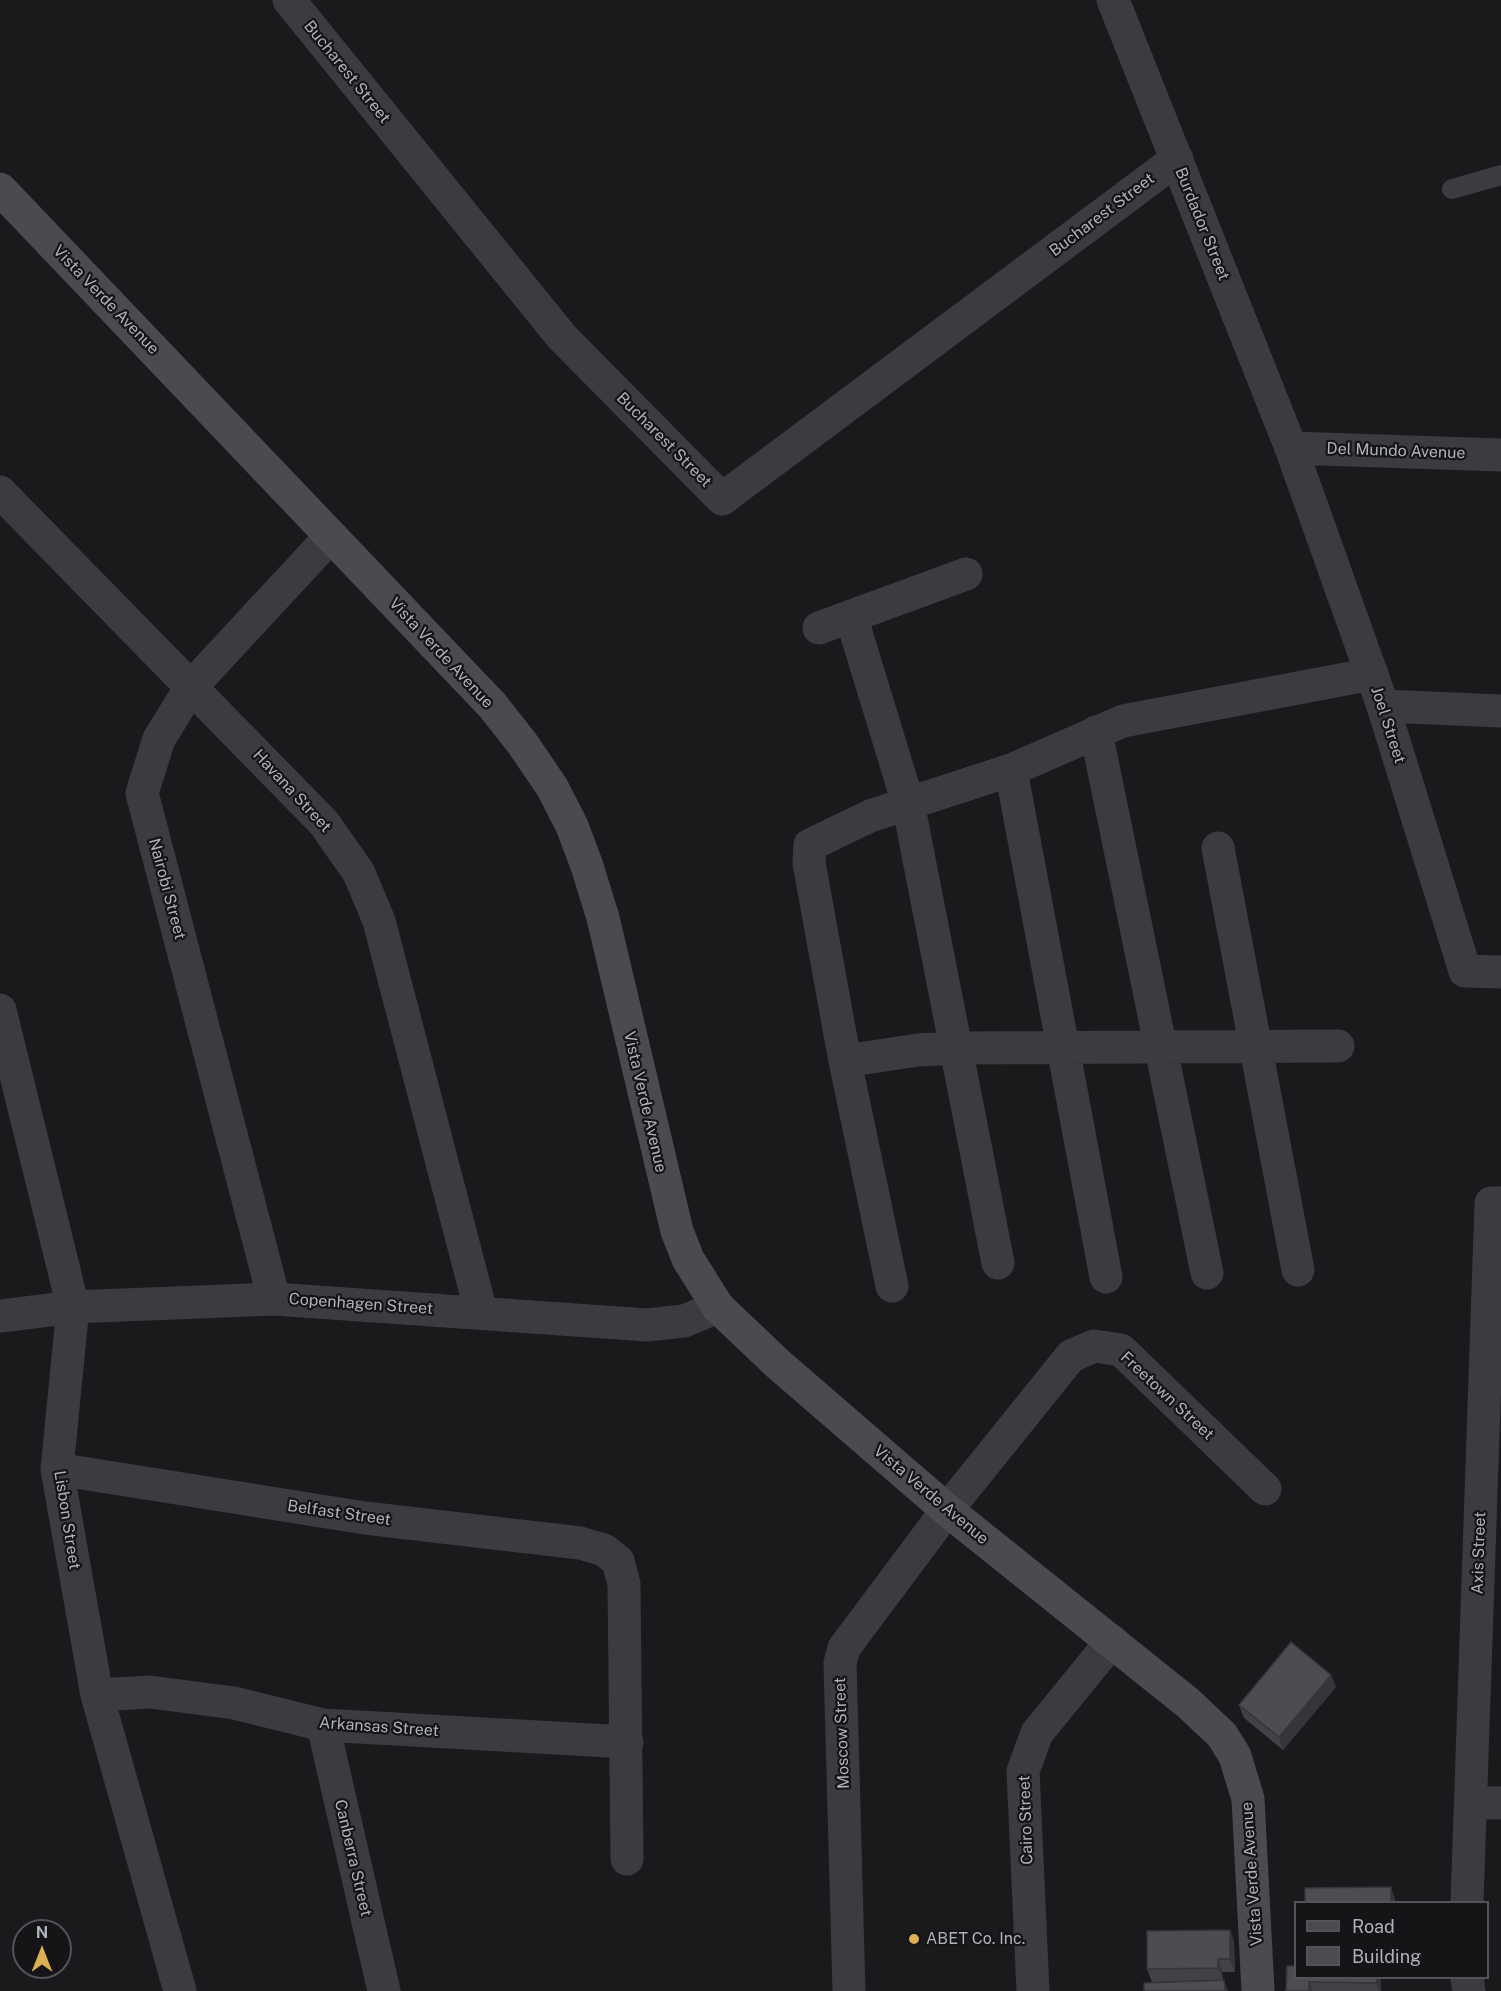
<!DOCTYPE html>
<html>
<head>
<meta charset="utf-8">
<style>
  body { margin:0 }
  #map { position:relative; width:1501px; height:1991px; overflow:hidden; background:#1a1a1c; font-family:"Public Sans",sans-serif }
  canvas { display:block }
  .legend { position:absolute; left:1294px; top:1901px; width:195px; height:78px; box-sizing:border-box; background:#151517; border:2px solid #525458; margin:0; padding:8px 10px; list-style:none; font-size:18px; color:#aeb2ba }
  .legend li { display:flex; align-items:center; gap:12px; height:30px }
  .legend b { width:30px; border:2px solid #525458 }
  .north { position:absolute; left:12px; top:1919px; width:60px; height:60px; box-sizing:border-box; background:#151517; border:2px solid #525458; border-radius:50%; rotate:0deg; font-size:16px; font-weight:700; line-height:24px; text-align:center; color:#aeb2ba }
  .north::after { content:''; display:block; margin:auto; width:21px; height:27px; background:#dcb052; clip-path:polygon(50% 0,100% 100%,50% 72%,0 100%) }
</style>
</head>
<body>
<div id="map">
<canvas width="1501" height="1991"></canvas>
<ul class="legend">
<li><b style="height:8px;background:#4a4b50"></b>Road</li>
<li><b style="height:16px;background:#4c4d51"></b>Building</li>
</ul>
<div class="north">N</div>
</div>
<script>
const c = document.querySelector('canvas').getContext('2d');
c.lineJoin = 'round';
const poly = rows => new Path2D(rows.map(r => 'M' + r).join(''));
function trace(path, color, width, dash) { c.strokeStyle = color; c.lineWidth = width; c.lineCap = dash ? 'butt' : 'round'; c.setLineDash(dash || []); c.stroke(path); }
function paint(path, color) { c.fillStyle = color; c.fill(path, 'evenodd'); }
function drawText(font, color, halo, rows, align = 'center') {
  c.font = font + ' "Public Sans",sans-serif'; c.lineWidth = 4.5; c.setLineDash([]); c.textBaseline = 'middle'; c.strokeStyle = halo; c.fillStyle = color; for (const [text, x, y, turn = 0] of rows) {
    c.save(); c.translate(x, y); c.rotate((+turn || 0) * Math.PI / 180); c.textAlign = isNaN(turn) ? turn : align; if (halo) c.strokeText(text, 0, 0); c.fillText(text, 0, 0); c.restore();
  }
}
trace(poly([
  [1452,189,1501,175]
]), '#3c3c40', 20);
trace(poly([
  [289,0,562,337,722,499,1177,159],
  [1113,0,1291,448,1383,706,1465,971,1501,972],
  [1291,448,1501,455],
  [0,492,324,823,359,873,379,921,481,1312],
  [851,616,908,803,998,1263],
  [819,628,966,574],
  [1383,706,1501,711],
  [1096,732,1207,1273],
  [1011,770,1106,1277],
  [1218,848,1298,1270],
  [0,1010,73,1307,57,1469,97,1695,180,1991],
  [845,1061,918,1050,956,1048,1338,1046],
  [892,1286,845,1061,809,863,810,845,870,816,1011,770,1123,721,1372,674],
  [274,1299,142,793,159,739,191,687,331,536],
  [0,1316,73,1307,274,1299,647,1325,684,1321,718,1307],
  [57,1469,365,1518,580,1543,604,1550,618,1561,624,1584,627,1859],
  [97,1695,150,1692,234,1703,323,1725,627,1742],
  [323,1725,384,1991],
  [1471,1802,1501,1803],
  [1467,1902,1491,1203,1501,1203],
  [1467,1978,1469,1991],
  [849,1991,840,1663,844,1648,947,1510,1071,1356,1094,1346,1121,1350,1265,1489],
  [1033,1991,1023,1771,1037,1733,1112,1641]
]), '#3c3c40', 33);
trace(poly([
  [0,189,492,705,522,743,552,787,572,826,587,866,603,918,677,1231,688,1259,718,1307,778,1364,947,1510,1188,1703,1222,1735,1235,1756,1248,1799,1258,1991]
]), '#4a4b50', 33);
paint(poly([
  [1331,1675,1336,1687,1283,1750,1244,1718,1239,1705],
  [1230,1930,1234,1942,1235,1972,1222,1972,1223,1980,1152,1982,1147,1969],
  [1296,1977,1381,1977,1381,1991,1286,1991]
]), '#414246');
paint(poly([
  [1331,1675,1336,1687,1283,1750,1279,1737],
  [1391,1887,1395,1899,1395,1902,1391,1902],
  [1230,1930,1234,1942,1235,1972,1230,1959],
  [1218,1959,1222,1972,1223,1980,1218,1968],
  [1377,1977,1381,1977,1381,1991,1379,1991,1376,1983],
  [1224,1980,1228,1991,1225,1991],
  [1309,1982,1313,1991,1309,1991]
]), '#353639');
const building = poly([
  [1291,1642,1331,1675,1279,1737,1239,1705,1291,1642],
  [1391,1887,1391,1902,1305,1902,1305,1888,1391,1887],
  [1230,1930,1230,1959,1218,1959,1218,1968,1147,1969,1147,1931,1230,1930],
  [1287,1966,1296,1966,1296,1977,1377,1977,1376,1983,1309,1982,1309,1991,1286,1991,1287,1966],
  [1224,1980,1225,1991,1144,1991,1144,1983,1224,1980]
]);
paint(building, '#4c4d51');
trace(building, '#353639', 1.5);
for (const [x, y, r, color] of [
  [914,1939,6,"#dcb052"]
]) { const dot = new Path2D(); dot.arc(x, y, r, 0, 2 * Math.PI); c.fillStyle = color; c.fill(dot); trace(dot, '#151517', 2); }
drawText('16px', '#aeb2ba', '#151517', [
  ["Bucharest Street",347,72,51],
  ["Bucharest Street",1102,215,-37],
  ["Burdador Street",1202,224,68],
  ["Vista Verde Avenue",106,300,46],
  ["Bucharest Street",664,440,45],
  ["Del Mundo Avenue",1396,451,2],
  ["Vista Verde Avenue",441,653,47],
  ["Joel Street",1388,725,72],
  ["Havana Street",292,791,47],
  ["Nairobi Street",167,889,75],
  ["Vista Verde Avenue",645,1102,77],
  ["Copenhagen Street",361,1304,4],
  ["Freetown Street",1167,1396,43],
  ["Vista Verde Avenue",931,1495,40],
  ["Belfast Street",339,1513,8],
  ["Lisbon Street",67,1520,81],
  ["Axis Street",1479,1553,-88],
  ["Arkansas Street",379,1727,4],
  ["Moscow Street",842,1733,-92],
  ["Cairo Street",1026,1820,-92],
  ["Canberra Street",353,1858,77],
  ["Vista Verde Avenue",1252,1874,-94]
]);
drawText('16px', '#aeb2ba', '#151517', [
  ["ABET Co. Inc.",926,1939]
], 'left');
</script>
</body>
</html>
